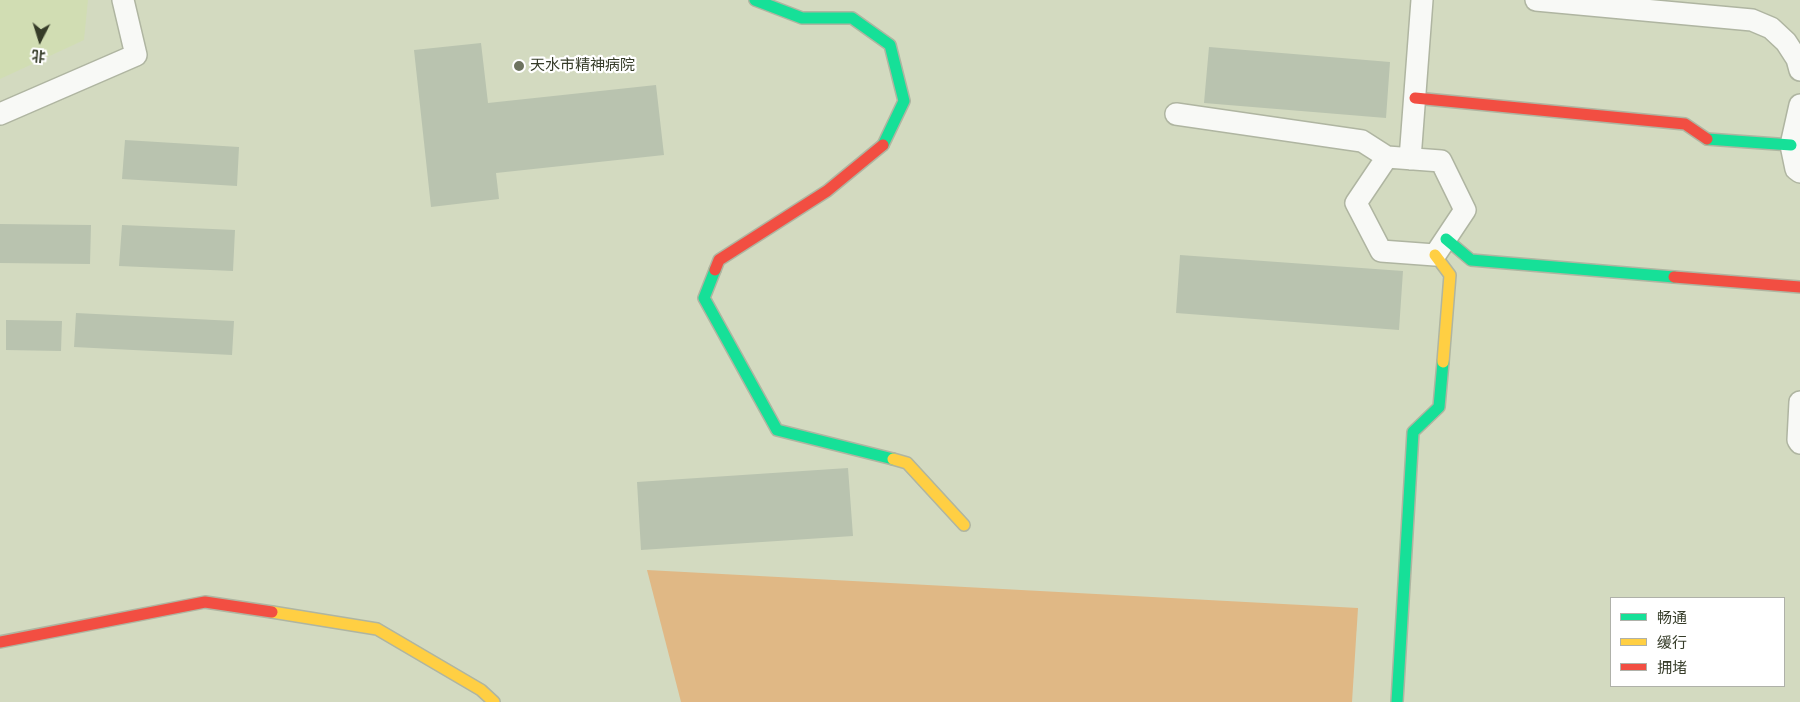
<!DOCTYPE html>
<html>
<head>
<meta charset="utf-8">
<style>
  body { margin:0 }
  #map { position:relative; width:1800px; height:702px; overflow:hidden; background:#d3dac0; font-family:Karla,"Noto Sans SC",sans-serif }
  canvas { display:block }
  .legend { position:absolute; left:1610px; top:597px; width:175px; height:90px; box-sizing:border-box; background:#fff; border:1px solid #afb1a9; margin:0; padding:6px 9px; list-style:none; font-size:15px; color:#363c29 }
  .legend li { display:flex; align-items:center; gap:10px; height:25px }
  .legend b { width:25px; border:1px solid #afb1a9 }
  .north { position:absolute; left:15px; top:15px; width:50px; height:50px; -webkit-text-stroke:4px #fff; paint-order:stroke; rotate:185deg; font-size:14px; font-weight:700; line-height:20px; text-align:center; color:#363c29 }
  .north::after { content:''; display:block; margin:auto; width:18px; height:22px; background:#363c29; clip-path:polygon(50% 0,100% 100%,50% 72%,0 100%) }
</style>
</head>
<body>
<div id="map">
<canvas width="1800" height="702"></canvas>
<ul class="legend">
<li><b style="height:6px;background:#16e098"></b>畅通</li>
<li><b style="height:6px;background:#ffcf43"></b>缓行</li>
<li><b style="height:6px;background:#f24e42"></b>拥堵</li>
</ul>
<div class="north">北</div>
</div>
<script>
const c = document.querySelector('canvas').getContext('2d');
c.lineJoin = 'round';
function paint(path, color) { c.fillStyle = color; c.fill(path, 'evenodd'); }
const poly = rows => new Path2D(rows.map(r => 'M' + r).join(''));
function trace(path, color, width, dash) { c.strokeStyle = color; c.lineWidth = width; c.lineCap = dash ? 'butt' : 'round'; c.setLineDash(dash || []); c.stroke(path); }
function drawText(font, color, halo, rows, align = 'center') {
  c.font = font + ' Karla,"Noto Sans SC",sans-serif'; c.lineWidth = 4.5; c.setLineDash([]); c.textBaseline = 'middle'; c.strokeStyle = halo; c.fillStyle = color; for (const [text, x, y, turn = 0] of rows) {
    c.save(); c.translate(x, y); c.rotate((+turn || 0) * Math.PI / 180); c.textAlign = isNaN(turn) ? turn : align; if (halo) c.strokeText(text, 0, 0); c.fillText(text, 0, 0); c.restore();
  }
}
paint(poly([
  [0,0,88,0,84,40,0,79]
]), '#d1ddb3');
paint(poly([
  [647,570,1358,608,1352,702,681,702]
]), '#e0b885');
paint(poly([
  [481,43,488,103,656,85,664,155,496,173,499,199,431,207,414,50],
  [1209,47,1390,62,1386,118,1204,103],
  [125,140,239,147,237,186,122,179],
  [0,224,91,225,90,264,0,263],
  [122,225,235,230,233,271,119,266],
  [1180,255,1403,271,1399,330,1176,313],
  [76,313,234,321,232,355,74,347],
  [6,320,62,321,61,351,6,350],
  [848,468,853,536,641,550,637,482]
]), '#b9c3af');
const street = poly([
  [1536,0,1752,20,1771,28,1786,42,1797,59,1800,70],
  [1800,105,1791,145,1796,169,1800,172],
  [0,114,136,55,123,0],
  [1176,114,1362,141,1387,157],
  [1387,157,1441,161,1465,210,1435,255,1381,251,1356,203,1387,157],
  [1410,159,1422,0],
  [1800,402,1798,440,1800,443]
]);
const fast = poly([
  [755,0,802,18,852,18,890,45,904,101,883,145],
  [1707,139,1791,145],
  [1446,239,1471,260,1674,277],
  [715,270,704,298,777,430,893,459],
  [1397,702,1413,432,1439,407,1443,362]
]);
const slow = poly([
  [1435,255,1450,275,1443,362],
  [893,459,907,463,964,525],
  [272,612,377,629,481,690,494,702]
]);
const jam = poly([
  [1415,98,1685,124,1707,139],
  [715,270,719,260,827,191,883,145],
  [1674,277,1800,287],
  [0,642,205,602,272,612]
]);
trace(street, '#afb5a1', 24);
trace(fast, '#afb5a1', 14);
trace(slow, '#afb5a1', 14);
trace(jam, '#afb5a1', 14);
trace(street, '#f8f9f6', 21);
trace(fast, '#16e098', 11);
trace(slow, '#ffcf43', 11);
trace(jam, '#f24e42', 11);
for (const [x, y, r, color] of [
  [519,66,6,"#6d735e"]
]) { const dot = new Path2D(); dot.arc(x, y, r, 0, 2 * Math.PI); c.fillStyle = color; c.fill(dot); trace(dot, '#fff', 2); }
drawText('15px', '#363c29', '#fff', [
  ["天水市精神病院",530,66]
], 'left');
</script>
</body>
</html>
